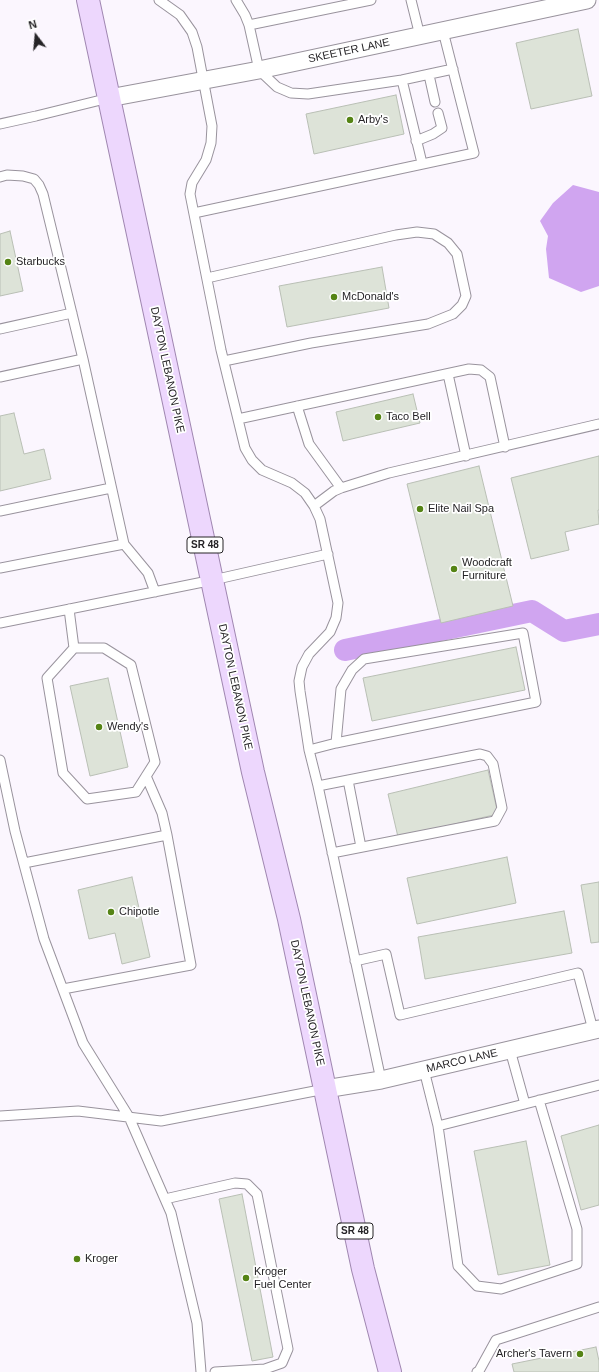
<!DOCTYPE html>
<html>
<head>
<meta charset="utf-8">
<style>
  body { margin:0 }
  #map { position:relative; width:599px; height:1372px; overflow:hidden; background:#fbf6fe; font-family:Helvetica,sans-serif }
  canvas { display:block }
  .north { position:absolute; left:16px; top:16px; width:40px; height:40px; -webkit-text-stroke:3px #fff; paint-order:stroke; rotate:344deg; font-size:11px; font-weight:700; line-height:16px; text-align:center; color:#262427 }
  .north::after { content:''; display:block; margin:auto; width:14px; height:18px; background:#262427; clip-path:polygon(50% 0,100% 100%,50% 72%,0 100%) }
</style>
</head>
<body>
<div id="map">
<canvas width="599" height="1372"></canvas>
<div class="north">N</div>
</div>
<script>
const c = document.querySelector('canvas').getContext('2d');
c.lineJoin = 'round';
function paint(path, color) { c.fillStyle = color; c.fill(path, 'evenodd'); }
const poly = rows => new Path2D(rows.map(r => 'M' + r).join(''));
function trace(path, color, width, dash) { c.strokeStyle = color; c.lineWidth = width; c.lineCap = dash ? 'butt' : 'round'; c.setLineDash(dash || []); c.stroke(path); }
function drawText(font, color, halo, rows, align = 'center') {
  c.font = font + ' Helvetica,sans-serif'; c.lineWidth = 3.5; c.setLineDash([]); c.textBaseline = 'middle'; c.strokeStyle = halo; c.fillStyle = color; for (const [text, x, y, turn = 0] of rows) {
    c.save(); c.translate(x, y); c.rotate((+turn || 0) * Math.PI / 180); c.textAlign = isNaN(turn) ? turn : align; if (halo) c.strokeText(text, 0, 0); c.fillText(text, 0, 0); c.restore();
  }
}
paint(poly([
  [573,185,599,192,599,286,581,292,549,278,546,249,548,236,540,221,553,203]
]), '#d0a5f0');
trace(poly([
  [345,650,532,611,564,631,599,624]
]), '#d0a5f0', 22);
const building = poly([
  [578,29,592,96,531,109,516,43,578,29],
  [396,95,404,134,314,154,306,114,396,95],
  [10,231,23,291,0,296,0,234,10,231],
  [382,267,389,308,287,327,279,286,382,267],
  [413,394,420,423,343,441,336,412,413,394],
  [14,413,24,454,44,449,51,479,0,491,0,416,14,413],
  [599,456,599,510,598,510,599,524,565,532,569,550,531,559,511,478,599,456],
  [479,466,513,606,441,623,407,484,479,466],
  [516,647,525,690,372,721,363,678,516,647],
  [108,678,128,767,90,776,70,686,108,678],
  [488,770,498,814,398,837,388,794,488,770],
  [507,857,516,903,417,924,407,878,507,857],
  [132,877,150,957,122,964,115,933,89,939,78,890,132,877],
  [599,882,599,942,591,943,581,885,599,882],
  [564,911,572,953,425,979,418,937,564,911],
  [599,1125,599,1205,581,1210,561,1136,599,1125],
  [526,1141,550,1265,498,1275,474,1151,526,1141],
  [242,1194,273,1357,252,1361,219,1199,242,1194],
  [596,1347,599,1361,599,1372,514,1372,512,1364,596,1347]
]);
paint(building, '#dde3d8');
trace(building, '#b9bfb5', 1);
const lane = poly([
  [159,0,180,15,192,32,197,47,212,126,211,143,206,160,192,183,190,194,221,350,245,448,252,460,262,470,292,483,305,493,314,506,320,519,338,603,336,618,330,632,309,654,302,667,299,681,300,691,309,750,318,786,381,1080],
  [236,0,245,15,249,25,259,70,277,87,291,93,308,94,402,80,453,69],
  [411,0,420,36],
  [249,25,371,0],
  [429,75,435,102],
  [402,80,422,163],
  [0,124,36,116,109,98],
  [416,141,433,134,442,128,438,113],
  [0,177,7,175,23,176,34,179,39,185,43,194,83,359],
  [194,213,474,153,443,31],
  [207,278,396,235,417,232,434,234,448,243,457,254,466,296,462,305,453,314,428,324,311,343,224,361],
  [0,329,72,313],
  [448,374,466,456],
  [0,377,83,359,124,544,148,573,155,592],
  [297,406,309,444,341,488],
  [238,419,469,369,481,370,490,377,505,447],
  [314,506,334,491,341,488,389,473,599,424],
  [0,511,111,488],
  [0,568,124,544],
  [69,609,74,648,47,678,63,773,87,799,136,792,155,762,131,665,104,648,74,648],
  [0,623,213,580,328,554],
  [309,750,336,743,536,702,523,633,364,659,352,670,341,689,336,743],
  [0,760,15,831,44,939,83,1043,129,1117,171,1213,197,1323,201,1372],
  [146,776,162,813,167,835],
  [348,780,361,847],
  [318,786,480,754,487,756,493,764,502,808,495,821,332,853],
  [24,863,167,835,191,965,63,989],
  [355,961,386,954,400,1015,578,973,593,1030],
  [510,1050,525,1104],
  [424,1070,438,1126,599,1085],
  [0,1116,78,1111,161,1121,325,1089],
  [438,1126,458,1266,477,1286,501,1289,577,1264,577,1229,539,1100],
  [165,1199,235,1183,247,1184,257,1194,288,1349,282,1363,265,1369,215,1372],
  [477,1372,479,1371,496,1340,599,1307]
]);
const street = poly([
  [109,98,259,70,587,0],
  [325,1089,381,1080,599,1029]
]);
const primary = poly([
  [88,0,253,772,289,919,363,1269,390,1372]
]);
trace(lane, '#99939d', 11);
trace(street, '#99939d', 19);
trace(primary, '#a087b1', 24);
trace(lane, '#fff', 9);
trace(street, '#fff', 17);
trace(primary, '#edd7fd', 22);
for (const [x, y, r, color] of [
  [350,120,4,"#558415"],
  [8,262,4,"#558415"],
  [334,297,4,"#558415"],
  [378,417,4,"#558415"],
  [420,509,4,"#558415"],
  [454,569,4,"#558415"],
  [99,727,4,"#558415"],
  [111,912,4,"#558415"],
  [77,1259,4,"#558415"],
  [246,1278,4,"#558415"],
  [580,1354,4,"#558415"]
]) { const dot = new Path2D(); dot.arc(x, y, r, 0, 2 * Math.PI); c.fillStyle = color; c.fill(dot); trace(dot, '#fff', 1.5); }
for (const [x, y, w] of [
  [205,545,36],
  [355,1231,36]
]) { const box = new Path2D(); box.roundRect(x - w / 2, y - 8, w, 16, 3); c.fillStyle = '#fff'; c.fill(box); trace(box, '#262427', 1); }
drawText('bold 10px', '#262427', null, [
  ["SR 48",205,545],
  ["SR 48",355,1231]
]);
drawText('11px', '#262427', '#fff', [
  ["SKEETER LANE",349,51,-12],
  ["DAYTON LEBANON PIKE",167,370,78],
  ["DAYTON LEBANON PIKE",235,687,78],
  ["DAYTON LEBANON PIKE",307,1003,78],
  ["MARCO LANE",462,1061,-13]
]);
drawText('11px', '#262427', '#fff', [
  ["Arby's",358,120],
  ["Starbucks",16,262],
  ["McDonald's",342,297],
  ["Taco Bell",386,417],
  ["Elite Nail Spa",428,509],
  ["Woodcraft",462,563],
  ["Furniture",462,576],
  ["Wendy's",107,727],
  ["Chipotle",119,912],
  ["Kroger",85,1259],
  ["Kroger",254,1272],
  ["Fuel Center",254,1285],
  ["Archer's Tavern",572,1354,"right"]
], 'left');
</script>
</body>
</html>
